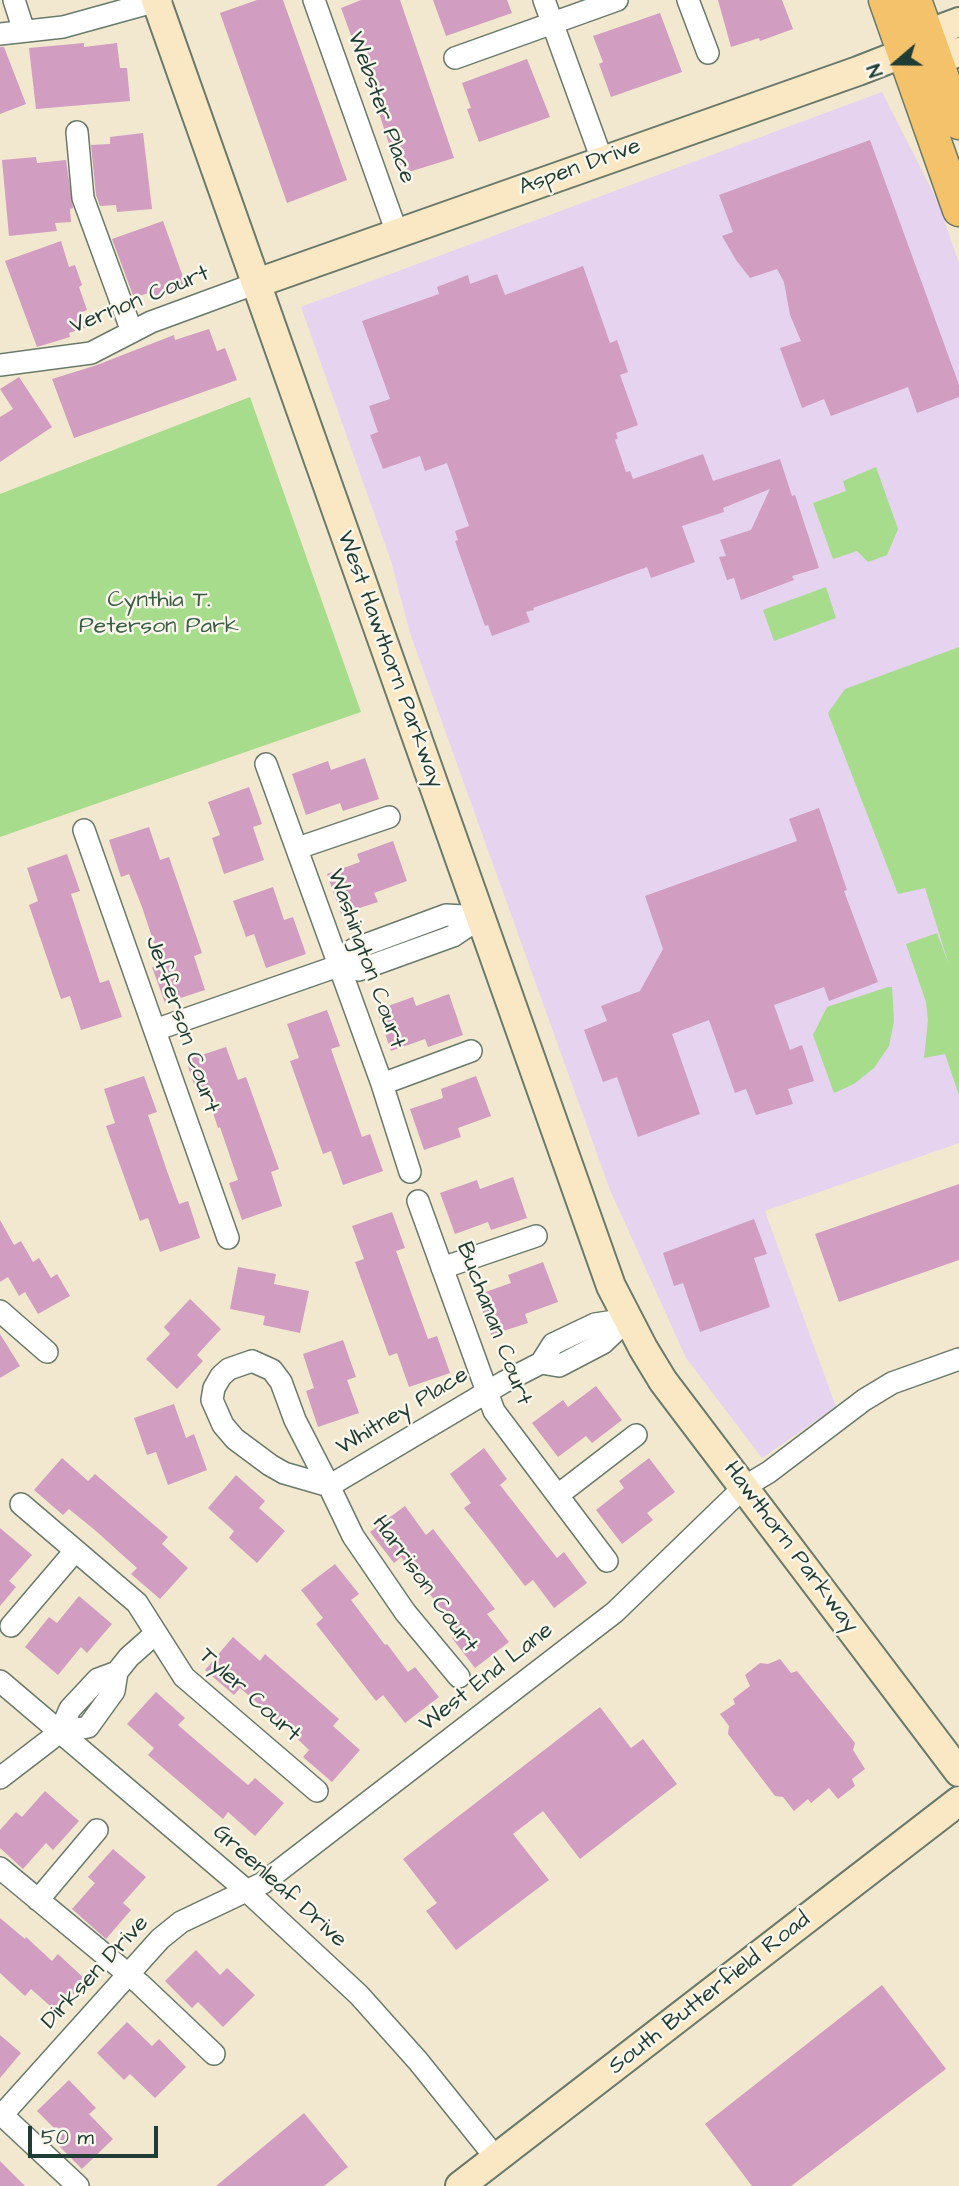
<!DOCTYPE html>
<html>
<head>
<meta charset="utf-8">
<style>
  body { margin:0 }
  #map { position:relative; width:959px; height:2186px; overflow:hidden; background:#f2e8cf; font-family:"Architects Daughter",sans-serif }
  canvas { display:block }
  .north { position:absolute; left:861px; top:28px; width:70px; height:70px; -webkit-text-stroke:5px #fbf7ec; paint-order:stroke; rotate:250deg; font-size:19px; font-weight:700; line-height:28px; text-align:center; color:#1f3d34 }
  .north::after { content:''; display:block; margin:auto; width:24px; height:32px; background:#1f3d34; clip-path:polygon(50% 0,100% 100%,50% 72%,0 100%) }
  .scale { position:absolute; left:28px; top:2126px; width:130px; height:32px; box-sizing:border-box; border:4px solid #1f3d34; border-top:0; padding-left:9px; font-size:21px; line-height:24px; white-space:nowrap; color:#1f3d34; -webkit-text-stroke:5px #fbf7ec; paint-order:stroke }
</style>
</head>
<body>
<div id="map">
<canvas width="959" height="2186"></canvas>
<div class="north">N</div>
<div class="scale">50 m</div>
</div>
<script>
const c = document.querySelector('canvas').getContext('2d');
c.lineJoin = 'round';
function paint(path, color) { c.fillStyle = color; c.fill(path, 'evenodd'); }
const poly = rows => new Path2D(rows.map(r => 'M' + r).join(''));
function trace(path, color, width, dash) { c.strokeStyle = color; c.lineWidth = width; c.lineCap = dash ? 'butt' : 'round'; c.setLineDash(dash || []); c.stroke(path); }
function drawText(font, color, halo, rows, align = 'center') {
  c.font = font + ' "Architects Daughter",sans-serif'; c.lineWidth = 5; c.setLineDash([]); c.textBaseline = 'middle'; c.strokeStyle = halo; c.fillStyle = color; for (const [text, x, y, turn = 0] of rows) {
    c.save(); c.translate(x, y); c.rotate((+turn || 0) * Math.PI / 180); c.textAlign = isNaN(turn) ? turn : align; if (halo) c.strokeText(text, 0, 0); c.fillText(text, 0, 0); c.restore();
  }
}
paint(poly([
  [882,92,938,202,959,263,959,1143,765,1211,836,1407,762,1458,686,1358,610,1190,410,633,391,561,301,307]
]), '#e6d3f0');
paint(poly([
  [250,397,361,712,0,837,0,494],
  [876,467,898,529,887,555,868,562,857,551,833,559,813,503,846,491,843,481],
  [826,587,836,618,774,641,763,610],
  [959,647,959,1095,945,1054,924,1058,928,1020,926,1002,906,944,937,933,949,965,925,888,898,894,828,713,845,689],
  [888,987,892,987,894,1022,889,1046,874,1068,854,1084,834,1093,813,1035,827,1007]
]), '#a6dc8c');
paint(poly([
  [257,0,283,0,347,180,287,203,220,13],
  [361,0,400,0,454,158,399,175,359,51,357,52,341,8],
  [433,0,507,0,512,13,446,36],
  [718,0,782,0,793,29,760,41,759,38,731,47],
  [660,13,682,72,611,97,599,64,603,62,593,36],
  [84,43,84,47,117,43,120,68,127,68,130,101,36,109,29,48],
  [0,47,4,47,26,104,0,114],
  [527,59,550,117,479,142,467,109,471,108,462,83],
  [143,133,152,209,117,212,116,205,100,206,96,195,91,145,110,144,110,137],
  [870,140,959,385,959,397,917,413,908,387,831,416,824,399,802,408,780,348,801,341,790,315,784,282,777,269,750,278,736,260,722,236,733,232,719,195],
  [36,157,37,163,66,160,73,208,70,209,71,222,55,223,57,231,9,236,2,160],
  [163,221,187,288,154,299,151,292,134,298,112,239],
  [61,241,69,267,75,265,82,285,79,287,87,310,82,312,87,327,69,333,70,337,37,347,5,261],
  [583,266,610,343,617,340,628,372,620,375,638,425,616,433,618,438,615,440,626,472,630,471,633,479,703,454,713,481,780,459,792,496,795,495,819,568,792,576,794,580,741,600,734,578,727,580,719,557,726,556,720,540,751,530,770,489,723,508,724,512,682,526,695,562,651,578,647,567,533,608,534,610,526,612,530,622,492,636,488,625,485,626,455,541,458,540,455,531,469,526,447,463,425,471,420,456,383,469,370,435,378,432,369,406,390,399,362,321,439,294,437,287,468,275,470,284,497,274,505,295],
  [209,329,217,351,225,348,237,380,74,438,52,379,97,365,174,335,175,340],
  [19,377,52,427,0,462,0,417,13,409,0,389],
  [365,758,379,799,343,811,340,803,306,815,292,774,328,761,331,770],
  [249,787,262,824,253,827,264,860,224,874,212,838,220,835,208,802],
  [819,808,847,890,844,891,878,982,829,1001,824,987,774,1005,790,1050,802,1045,814,1081,788,1089,793,1104,756,1115,746,1089,735,1093,709,1020,672,1034,700,1114,638,1137,617,1077,603,1082,584,1030,607,1021,601,1006,640,991,663,949,645,896,797,841,789,819],
  [149,827,160,860,169,857,202,953,194,956,205,990,165,1003,152,967,161,964,142,907,129,874,121,877,109,840],
  [393,841,407,881,374,893,378,902,341,914,327,874,360,862,357,854],
  [67,854,80,891,71,894,82,928,100,983,109,980,122,1017,81,1030,70,996,61,999,29,905,38,901,27,868],
  [273,887,284,920,293,917,306,954,266,968,254,934,246,937,233,901],
  [449,994,463,1035,428,1047,425,1039,391,1051,377,1010,413,997,416,1006],
  [327,1010,340,1046,331,1049,343,1083,362,1137,370,1134,383,1171,343,1185,331,1151,323,1154,290,1061,299,1058,287,1024],
  [226,1047,238,1080,246,1077,279,1169,271,1172,282,1206,242,1220,229,1183,238,1180,220,1127,218,1128,207,1094,198,1097,186,1060],
  [144,1076,157,1112,148,1115,167,1171,179,1204,188,1201,200,1238,160,1252,148,1218,140,1221,106,1126,115,1123,104,1089],
  [476,1076,491,1116,458,1128,461,1137,424,1150,410,1109,443,1098,441,1089],
  [513,1177,527,1218,491,1230,488,1222,455,1234,440,1193,477,1180,480,1189],
  [959,1184,959,1260,839,1302,815,1234],
  [392,1212,405,1248,396,1251,428,1339,437,1336,450,1373,409,1387,397,1353,389,1356,355,1262,364,1259,352,1226],
  [754,1219,767,1254,754,1258,770,1307,700,1332,683,1283,674,1286,663,1253],
  [0,1220,14,1245,21,1241,33,1262,39,1258,51,1278,57,1274,70,1296,38,1314,25,1292,19,1296,8,1277,0,1282],
  [543,1262,558,1302,525,1314,528,1323,491,1335,477,1295,511,1283,508,1275],
  [238,1267,276,1274,274,1284,309,1291,300,1333,263,1325,265,1316,230,1309],
  [190,1299,221,1329,197,1355,203,1361,177,1389,146,1359,170,1334,164,1327],
  [0,1334,20,1366,0,1378],
  [343,1340,356,1377,347,1380,359,1413,318,1427,306,1391,314,1388,303,1354],
  [596,1386,622,1420,592,1443,586,1436,558,1457,532,1423,563,1400,568,1407],
  [174,1404,186,1438,194,1434,207,1470,168,1485,156,1452,147,1455,134,1418],
  [484,1448,507,1479,500,1485,557,1558,564,1552,587,1583,554,1608,533,1580,525,1586,488,1538,464,1508,471,1503,450,1474],
  [62,1458,88,1481,95,1474,168,1537,162,1544,188,1568,160,1599,131,1574,137,1568,96,1531,69,1509,63,1515,34,1490],
  [649,1458,675,1492,647,1513,653,1520,622,1544,596,1510,624,1488,619,1481],
  [236,1475,265,1501,259,1508,285,1531,257,1563,229,1538,234,1531,208,1508],
  [405,1506,426,1535,433,1529,495,1609,487,1614,509,1642,475,1668,452,1638,459,1632,423,1585,401,1557,394,1563,370,1532],
  [0,1528,32,1555,9,1581,16,1587,0,1606],
  [335,1564,359,1594,351,1600,385,1645,387,1644,408,1672,415,1667,439,1697,405,1723,383,1695,376,1701,316,1624,323,1618,301,1590],
  [79,1596,112,1624,87,1653,81,1647,58,1675,25,1647,49,1617,57,1623],
  [233,1637,260,1661,265,1654,339,1719,333,1726,360,1750,332,1782,303,1757,309,1750,283,1725,240,1688,234,1695,205,1670],
  [780,1659,791,1673,797,1671,855,1743,853,1750,865,1769,852,1779,855,1786,838,1799,829,1788,811,1803,808,1799,794,1811,783,1797,775,1796,728,1734,729,1726,720,1714,735,1704,733,1699,750,1686,745,1675,760,1663,768,1664],
  [156,1692,185,1718,178,1725,221,1762,248,1785,255,1778,284,1803,255,1836,228,1812,223,1819,148,1755,154,1748,127,1724],
  [600,1707,631,1748,643,1739,677,1784,580,1859,543,1811,513,1834,549,1880,456,1950,426,1911,437,1903,403,1859],
  [45,1791,79,1821,53,1850,46,1843,23,1869,0,1848,0,1830,16,1812,22,1817],
  [113,1849,146,1877,123,1903,131,1910,106,1939,72,1909,95,1883,88,1877],
  [0,1918,25,1939,26,1937,52,1961,58,1954,86,1980,57,2012,31,1989,25,1996,0,1973],
  [196,1950,220,1975,227,1968,255,1995,223,2027,198,2002,192,2008,165,1981],
  [882,1985,946,2069,791,2186,752,2186,705,2124],
  [127,2022,152,2046,159,2039,186,2067,155,2098,130,2074,124,2080,97,2053],
  [0,2035,21,2053,0,2078],
  [69,2080,96,2108,89,2114,113,2139,82,2169,55,2142,62,2136,37,2111],
  [304,2113,348,2167,324,2186,216,2186],
  [0,2161,25,2186,0,2186]
]), '#d19dc0');
const street = poly([
  [14,0,24,31],
  [314,0,397,233],
  [544,0,602,160],
  [688,0,708,53],
  [0,34,63,27,161,0],
  [455,58,617,0],
  [77,132,83,198,132,332],
  [0,365,91,353,151,322,257,283],
  [266,764,382,1084,410,1172],
  [84,830,228,1238],
  [298,848,389,817],
  [338,966,359,970,453,936,481,917],
  [155,1030,338,966,354,949,446,915,481,917],
  [382,1084,471,1051],
  [418,1201,494,1411,607,1561],
  [442,1268,536,1236],
  [0,1311,47,1352],
  [252,1361,272,1370,281,1382,295,1420,329,1486,284,1473,270,1465,235,1439,223,1425,212,1400,214,1388,221,1376,229,1369,252,1361],
  [558,1495,636,1435],
  [21,1504,137,1603,184,1677,317,1791],
  [11,1626,75,1551],
  [459,1677,405,1612,353,1536,329,1486,504,1382,541,1363,553,1344,595,1324,628,1319,603,1343,559,1366,541,1363],
  [0,1681,247,1891,359,1995,418,2061,496,2158],
  [60,1732,70,1709,98,1679,117,1672],
  [0,1778,60,1732,88,1727,114,1691,117,1672,129,1657,155,1634],
  [0,1868,140,1984,214,2054],
  [38,1900,97,1830],
  [0,2113,78,2186],
  [2,2115,160,1939,181,1922,263,1883,615,1612,744,1487,769,1472,864,1400,892,1383,959,1359]
]);
const secondary = poly([
  [156,0,611,1286,643,1348,663,1381,959,1772],
  [915,56,936,60,959,52],
  [257,283,858,71,904,53,927,34,959,22],
  [460,2186,959,1801]
]);
const primary = poly([
  [885,0,959,210],
  [915,0,959,123]
]);
trace(street, '#69796a', 24);
trace(secondary, '#69796a', 32);
trace(primary, '#69796a', 35);
trace(street, '#fff', 21);
trace(secondary, '#fae7c3', 28);
trace(primary, '#f3c26a', 32);
drawText('23px', '#1f3d34', '#fbf7ec', [
  ["Webster Place",380,108,70],
  ["Aspen Drive",580,168,-20],
  ["Vernon Court",140,301,-22],
  ["West Hawthorn Parkway",389,660,70],
  ["Washington Court",365,959,70],
  ["Jefferson Court",181,1025,71],
  ["Buchanan Court",493,1324,69],
  ["Whitney Place",403,1412,-31],
  ["Hawthorn Parkway",790,1548,53],
  ["Harrison Court",424,1585,54],
  ["West End Lane",487,1678,-38],
  ["Tyler Court",249,1696,42],
  ["Greenleaf Drive",279,1887,42],
  ["Dirksen Drive",96,1973,-47],
  ["South Butterfield Road",710,1994,-38]
]);
drawText('23px', '#3a5d46', '#fbf7ec', [
  ["Cynthia T.",159,601],
  ["Peterson Park",159,627]
]);
</script>
</body>
</html>
